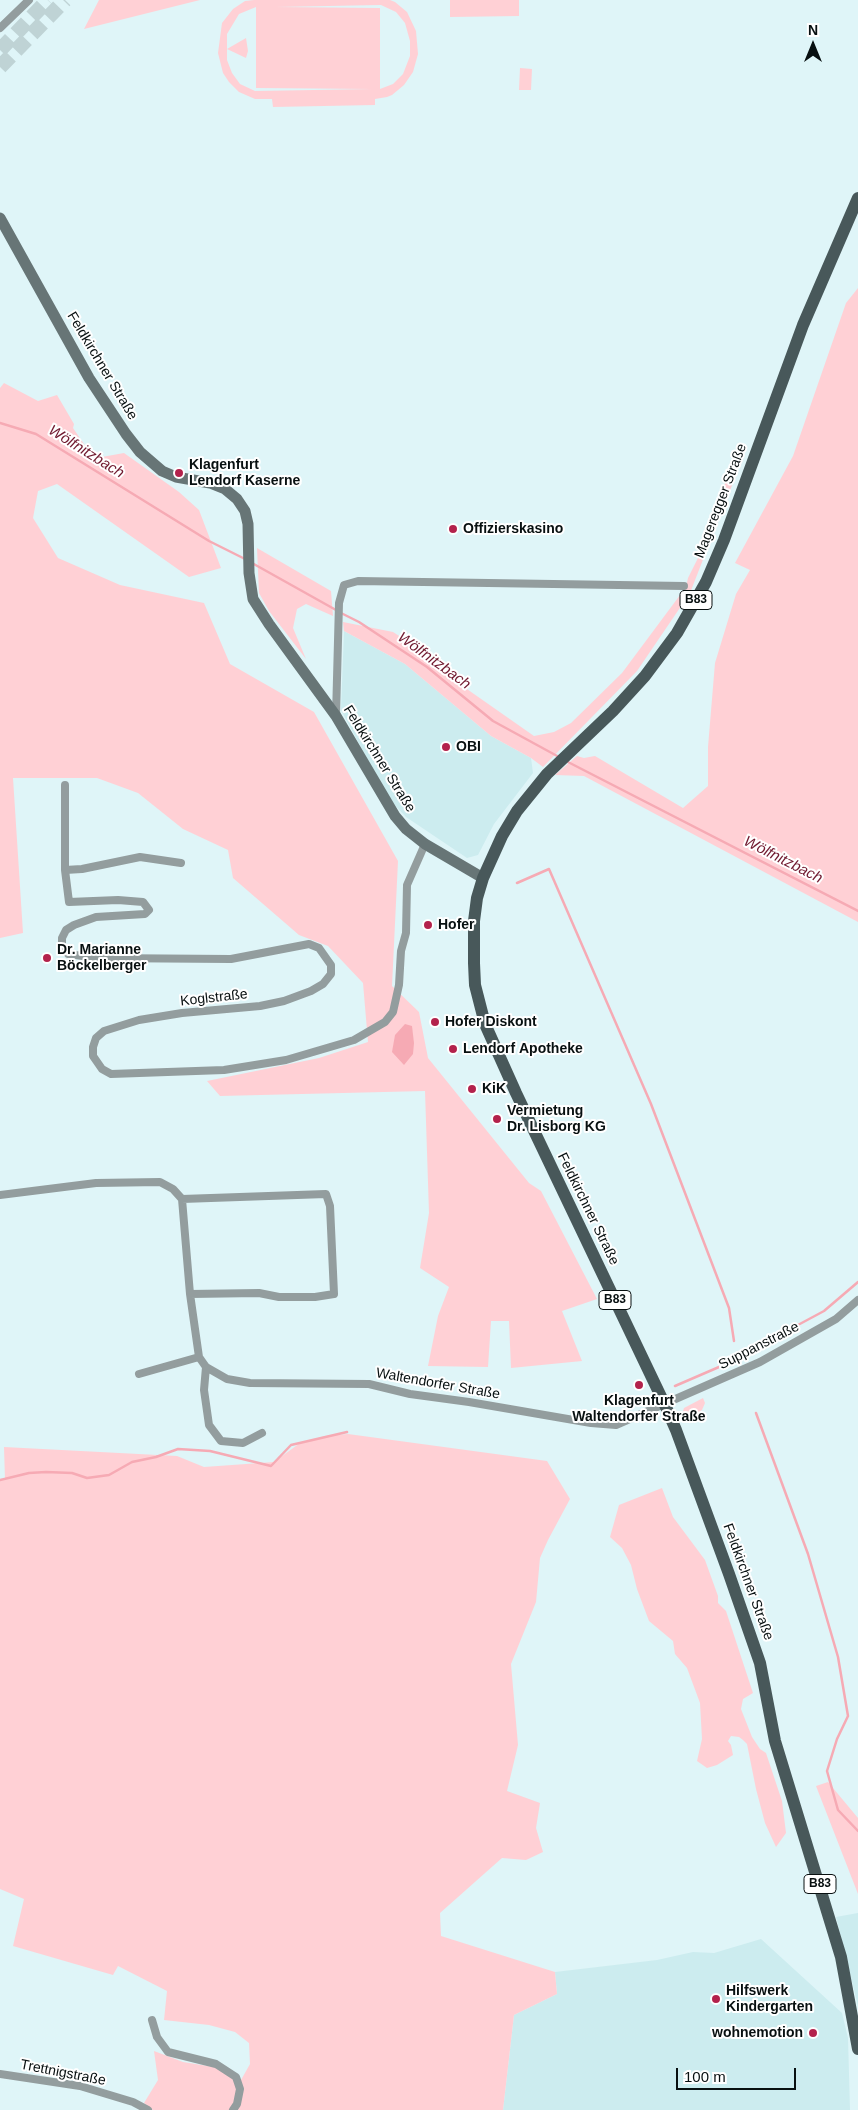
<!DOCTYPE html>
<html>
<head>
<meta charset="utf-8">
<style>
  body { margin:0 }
  #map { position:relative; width:858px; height:2110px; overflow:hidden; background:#dff5f8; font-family:Arial,sans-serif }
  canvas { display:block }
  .north { position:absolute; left:788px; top:20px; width:50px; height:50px; -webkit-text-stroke:4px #fff; paint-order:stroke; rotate:0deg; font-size:14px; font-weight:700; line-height:20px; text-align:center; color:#081011 }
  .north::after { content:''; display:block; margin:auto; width:18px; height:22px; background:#081011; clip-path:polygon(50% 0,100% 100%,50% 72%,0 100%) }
  .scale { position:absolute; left:676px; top:2068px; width:120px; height:22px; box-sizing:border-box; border:2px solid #081011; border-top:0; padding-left:6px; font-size:15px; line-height:18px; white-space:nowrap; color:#081011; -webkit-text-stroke:4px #fff; paint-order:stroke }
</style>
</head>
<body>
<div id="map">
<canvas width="858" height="2110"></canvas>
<div class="north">N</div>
<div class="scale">100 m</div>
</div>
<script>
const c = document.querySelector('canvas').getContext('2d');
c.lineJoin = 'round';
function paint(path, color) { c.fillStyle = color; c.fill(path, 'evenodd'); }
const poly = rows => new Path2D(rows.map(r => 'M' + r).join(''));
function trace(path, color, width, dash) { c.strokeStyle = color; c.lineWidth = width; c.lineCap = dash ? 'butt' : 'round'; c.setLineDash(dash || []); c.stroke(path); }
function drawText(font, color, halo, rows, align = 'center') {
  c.font = font + ' Arial,sans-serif'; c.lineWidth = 4; c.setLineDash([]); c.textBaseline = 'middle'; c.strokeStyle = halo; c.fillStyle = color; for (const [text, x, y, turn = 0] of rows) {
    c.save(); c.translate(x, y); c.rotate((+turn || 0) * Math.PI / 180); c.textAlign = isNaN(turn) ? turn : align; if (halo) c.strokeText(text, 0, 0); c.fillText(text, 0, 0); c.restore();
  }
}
paint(poly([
  [344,631,405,664,491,736,531,758,533,773,494,824,478,855,467,858,406,817,388,798,341,710],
  [858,1913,858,2006,836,1917],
  [761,1939,842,2013,848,2038,850,2110,503,2110,514,2015,557,1994,555,1972,657,1960,693,1952,714,1953]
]), '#ccecef');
paint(poly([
  [99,0,200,0,84,29],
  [254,0,390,0,395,2,407,12,416,31,418,54,413,72,404,85,392,95,387,97,375,99,375,105,273,107,272,99,255,99,239,92,229,82,223,73,218,53,222,23,233,9,245,1],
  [381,5,396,12,405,23,410,41,410,56,403,74,393,84,380,89,380,8,276,7],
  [256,7,256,88,372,89,255,91,240,84,232,73,227,60,227,34,239,14],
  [450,0,519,0,519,16,450,17],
  [246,38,248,51,246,58,227,49],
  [520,68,532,69,531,90,519,90],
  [858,288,858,922,584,776,555,775,577,756,584,758,595,756,683,808,708,786,708,747,715,663,736,594,750,570,735,563,793,456,846,303],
  [4,383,38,401,57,395,74,424,73,428,86,447,102,457,124,453,179,492,199,510,221,568,189,577,57,484,38,491,33,518,58,558,120,585,204,603,230,664,314,712,398,861,392,986,419,1012,428,1058,529,1183,541,1191,597,1299,562,1311,582,1361,511,1368,509,1321,491,1321,488,1367,428,1366,438,1316,449,1287,420,1268,429,1213,425,1091,220,1096,207,1081,319,1058,368,1042,363,983,328,946,299,935,233,878,228,850,183,829,138,793,97,778,13,778,23,933,0,938,0,388],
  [728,474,736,475,690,593,637,671,543,767,531,758,491,736,405,664,344,631,343,622,393,632,446,666,464,687,534,736,554,732,571,723,622,673,686,587,688,578,698,558,719,502],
  [257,548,331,591,333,616,306,604,297,609,293,628,306,659,269,611,259,593],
  [703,1398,705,1403,702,1410,687,1419,683,1411,684,1408],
  [348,1434,547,1461,570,1499,548,1540,540,1558,536,1602,511,1664,518,1745,507,1791,540,1803,536,1828,543,1852,526,1860,502,1858,440,1913,441,1936,555,1972,557,1994,514,2015,503,2110,153,2110,144,2103,158,2080,154,2051,183,2062,214,2067,241,2080,250,2064,249,2043,235,2032,209,2025,164,2020,167,1991,118,1966,113,1975,13,1946,24,1899,0,1889,0,1480,5,1480,4,1447,177,1456,204,1467,274,1462,300,1443,325,1436],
  [662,1488,673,1517,705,1560,718,1596,718,1603,726,1611,753,1693,743,1699,741,1709,752,1737,760,1749,766,1753,782,1801,786,1833,776,1847,765,1823,756,1789,747,1744,743,1740,739,1737,731,1736,728,1741,731,1745,733,1755,717,1765,707,1768,697,1761,702,1739,700,1703,687,1668,675,1654,673,1641,649,1621,637,1589,631,1565,622,1548,610,1537,619,1505],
  [828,1782,858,1818,858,1894,816,1786]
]), '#ffd0d5');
paint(poly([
  [405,1024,412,1026,414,1043,413,1054,404,1065,392,1052,395,1035]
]), '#f6aab4');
trace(poly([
  [0,423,36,434,209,541,245,559],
  [252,563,336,610],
  [341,613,359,622,427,667,493,721,559,757],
  [566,761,858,911],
  [517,883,549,869,651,1104,729,1308,734,1341],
  [729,1362,824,1311,858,1282],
  [675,1386,719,1367],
  [756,1413,808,1554,838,1657,848,1716,837,1739,827,1771,838,1810,858,1831],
  [0,1480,29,1473,46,1472,72,1473,87,1478,109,1475,132,1462,156,1457,178,1449,210,1451,271,1466,291,1445,347,1432]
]), '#f6aab4', 2.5);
trace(poly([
  [0,50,48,0],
  [0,67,65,0]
]), '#bfd3d5', 15, [15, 8]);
trace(poly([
  [0,28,29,0],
  [336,716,339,603,344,585,358,581,684,586],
  [65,785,65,870,69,902,118,900,143,902,149,910,145,914,96,917,74,925,66,930,62,938,62,945,68,954,97,958,231,959,309,944,319,948,331,965,331,974,323,984,311,991,284,1001,260,1006,182,1013,139,1020,104,1031,96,1038,93,1047,93,1056,102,1069,111,1074,224,1070,286,1060,354,1040,385,1022,393,1012,399,985,401,951,406,933,407,885,425,844],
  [65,870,82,869,140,857,181,863],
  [0,1195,96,1183,160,1182,173,1189,182,1199,190,1294,199,1357,206,1367,227,1379,250,1383,369,1384,410,1394,469,1402,591,1423,616,1425,760,1362,836,1319,858,1300],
  [182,1199,326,1194,330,1206,334,1294,315,1297,279,1297,259,1293,190,1294],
  [206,1367,204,1390,209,1425,221,1441,243,1443,262,1433],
  [139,1374,199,1357],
  [152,2020,157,2037,168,2052,216,2064,236,2077,240,2089,237,2104,233,2110],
  [0,2074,80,2086,133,2102,148,2110]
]), '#939d9e', 8);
trace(poly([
  [0,218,89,378,126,434,140,452,162,471,176,477,210,483,225,489,237,499,245,511,248,524,249,573,253,599,269,624,336,716,395,816,406,829,425,844,483,878]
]), '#677576', 11);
trace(poly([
  [858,198,803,325,724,540,706,582,677,633,645,676,613,711,547,774,517,811,502,836,483,878,477,898,474,921,474,963,475,985,485,1024,516,1093,665,1405,676,1430,729,1574,760,1663,775,1741,841,1957,858,2049]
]), '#48585a', 12);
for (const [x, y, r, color] of [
  [179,473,5,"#b3224c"],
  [453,529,5,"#b3224c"],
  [446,747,5,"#b3224c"],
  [428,925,5,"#b3224c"],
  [47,958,5,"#b3224c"],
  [435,1022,5,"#b3224c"],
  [453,1049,5,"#b3224c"],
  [472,1089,5,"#b3224c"],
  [497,1119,5,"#b3224c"],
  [639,1385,5,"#b3224c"],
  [716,1999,5,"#b3224c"],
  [813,2033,5,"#b3224c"]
]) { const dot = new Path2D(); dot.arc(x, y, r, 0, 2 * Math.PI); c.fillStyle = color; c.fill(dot); trace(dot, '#fff', 2); }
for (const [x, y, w] of [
  [696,600,32],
  [615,1300,32],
  [820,1884,32]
]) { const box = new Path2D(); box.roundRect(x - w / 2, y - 9.5, w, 19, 4); c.fillStyle = '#fff'; c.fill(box); trace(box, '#081011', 1); }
drawText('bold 12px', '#081011', null, [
  ["B83",696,600],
  ["B83",615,1300],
  ["B83",820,1884]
]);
drawText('14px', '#081011', '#fff', [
  ["Feldkirchner Straße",102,366,59],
  ["Mageregger Straße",721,501,-69],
  ["Feldkirchner Straße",379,759,58],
  ["Koglstraße",214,998,-6],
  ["Feldkirchner Straße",588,1209,64],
  ["Suppanstraße",759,1346,-27],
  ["Waltendorfer Straße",438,1384,10],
  ["Feldkirchner Straße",748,1582,70],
  ["Trettnigstraße",63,2073,11]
]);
drawText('bold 14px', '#081011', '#fff', [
  ["Klagenfurt",189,465],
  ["Lendorf Kaserne",189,481],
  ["Offizierskasino",463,529],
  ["OBI",456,747],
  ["Hofer",438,925],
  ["Dr. Marianne",57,950],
  ["Böckelberger",57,966],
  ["Hofer Diskont",445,1022],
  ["Lendorf Apotheke",463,1049],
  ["KiK",482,1089],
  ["Vermietung",507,1111],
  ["Dr. Lisborg KG",507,1127],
  ["Klagenfurt",639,1401,"center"],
  ["Waltendorfer Straße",639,1417,"center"],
  ["Hilfswerk",726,1991],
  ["Kindergarten",726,2007],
  ["wohnemotion",803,2033,"right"]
], 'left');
drawText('italic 15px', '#70192f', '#fff', [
  ["Wölfnitzbach",86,452,32],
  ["Wölfnitzbach",434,661,36],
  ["Wölfnitzbach",783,860,27]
]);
</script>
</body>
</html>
